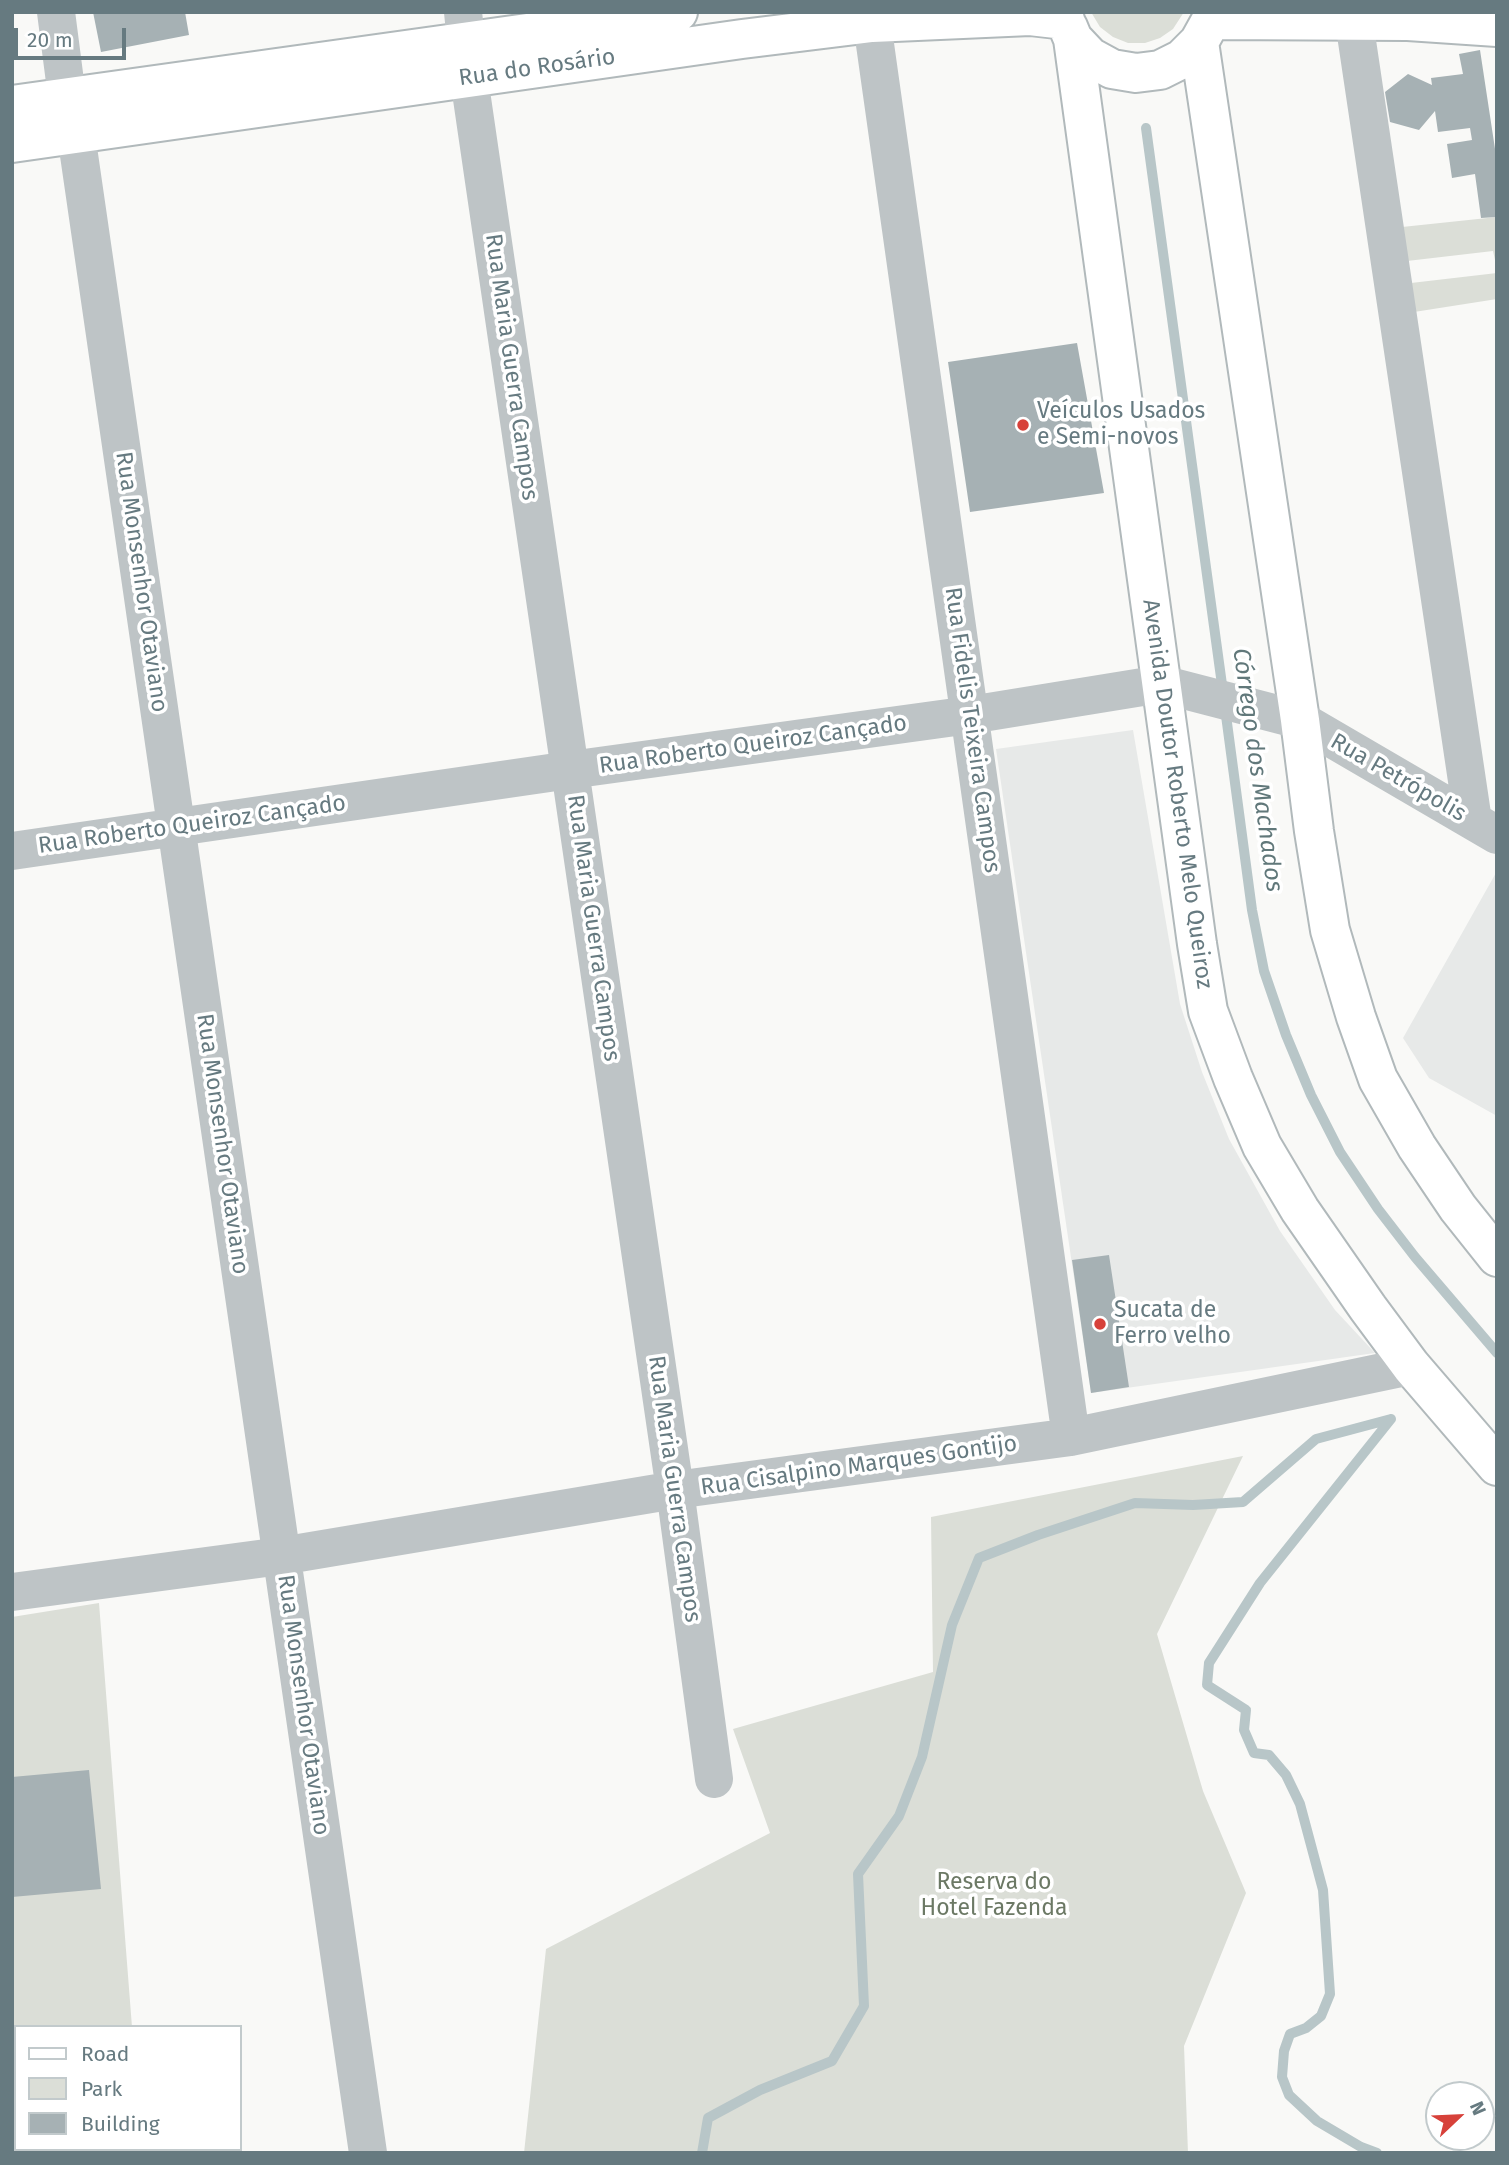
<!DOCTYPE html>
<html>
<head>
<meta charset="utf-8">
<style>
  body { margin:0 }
  #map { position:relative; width:1509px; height:2165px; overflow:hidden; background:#f9f9f7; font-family:"Fira Sans",sans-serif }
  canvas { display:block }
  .frame { position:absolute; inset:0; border:14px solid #667a80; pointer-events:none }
  .legend { position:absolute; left:14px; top:2025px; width:228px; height:126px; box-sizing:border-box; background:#fff; border:2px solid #c2cacc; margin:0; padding:9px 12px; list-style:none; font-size:21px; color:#667a80 }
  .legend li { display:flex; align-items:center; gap:14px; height:35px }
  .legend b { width:35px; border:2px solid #c2cacc }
  .north { position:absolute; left:1425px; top:2081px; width:70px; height:70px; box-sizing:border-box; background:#fff; border:2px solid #c2cacc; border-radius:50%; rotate:67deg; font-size:19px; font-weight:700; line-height:28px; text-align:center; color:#667a80 }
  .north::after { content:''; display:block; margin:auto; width:24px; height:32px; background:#d7413a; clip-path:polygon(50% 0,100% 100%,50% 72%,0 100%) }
  .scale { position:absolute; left:14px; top:28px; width:112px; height:32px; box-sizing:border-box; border:4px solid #667a80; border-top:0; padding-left:9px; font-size:21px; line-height:24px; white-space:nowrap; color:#667a80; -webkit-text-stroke:5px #fff; paint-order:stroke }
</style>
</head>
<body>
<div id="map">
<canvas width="1509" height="2165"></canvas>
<div class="frame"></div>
<ul class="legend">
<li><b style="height:9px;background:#fff"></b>Road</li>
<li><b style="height:19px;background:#dbded7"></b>Park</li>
<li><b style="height:19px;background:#a6b1b4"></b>Building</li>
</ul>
<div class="north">N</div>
<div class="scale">20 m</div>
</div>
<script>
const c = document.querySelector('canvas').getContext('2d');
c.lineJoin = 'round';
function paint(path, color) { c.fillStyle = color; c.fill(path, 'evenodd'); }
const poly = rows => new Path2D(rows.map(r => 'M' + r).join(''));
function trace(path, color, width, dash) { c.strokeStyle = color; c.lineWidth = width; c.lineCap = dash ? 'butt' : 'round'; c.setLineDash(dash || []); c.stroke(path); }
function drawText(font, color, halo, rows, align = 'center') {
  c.font = font + ' "Fira Sans",sans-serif'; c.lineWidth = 7; c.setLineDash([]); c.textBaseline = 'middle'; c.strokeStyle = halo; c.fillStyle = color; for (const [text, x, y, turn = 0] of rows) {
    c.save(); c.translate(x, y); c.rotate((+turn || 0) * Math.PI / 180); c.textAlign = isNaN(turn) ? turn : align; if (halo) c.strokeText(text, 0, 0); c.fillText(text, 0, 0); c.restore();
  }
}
paint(poly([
  [1133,730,1180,1004,1202,1072,1229,1139,1280,1231,1335,1310,1375,1353,1091,1393,996,749],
  [1497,871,1497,1116,1429,1078,1403,1038]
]), '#e7e9e8');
paint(poly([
  [1091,12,1184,12,1173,29,1160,38,1145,43,1128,43,1113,37,1100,27],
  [1497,217,1497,269,1493,251,1407,261,1402,227],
  [1497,273,1497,299,1414,312,1411,283],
  [1243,1456,1157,1634,1203,1791,1246,1893,1184,2046,1188,2153,524,2153,546,1949,770,1833,733,1729,933,1672,931,1517],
  [99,1603,132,2027,16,2027,16,2149,142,2149,142,2153,12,2153,12,1617]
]), '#dbded7');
trace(poly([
  [1146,128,1223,692],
  [1225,708,1252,910,1264,971,1286,1035,1311,1095,1340,1152,1378,1209,1415,1257,1497,1353],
  [702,2153,708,2118,760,2090,832,2061,864,2006,858,1874,899,1816,922,1757,952,1625,979,1558,1038,1535,1135,1503,1193,1505,1243,1502,1316,1439,1391,1419],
  [1377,2153,1361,2147,1317,2121,1289,2095,1282,2077,1284,2051,1290,2034,1306,2028,1321,2016,1330,1994,1323,1890,1300,1804,1286,1775,1269,1755,1254,1753,1244,1730,1246,1710,1207,1685,1209,1663,1260,1583,1391,1419]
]), '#b8c6c8', 10);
paint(poly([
  [93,12,185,12,189,35,101,52],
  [1480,50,1497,162,1497,217,1481,218,1475,174,1452,178,1447,144,1472,140,1470,128,1438,132,1435,111,1419,130,1390,122,1385,92,1408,74,1432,85,1431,78,1463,74,1459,54],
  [1077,343,1104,493,970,512,948,362],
  [1109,1255,1129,1387,1091,1393,1072,1260],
  [89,1770,101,1889,12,1897,12,1777]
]), '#a6b1b4');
const secondary = poly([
  [1211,20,1408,21,1497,27],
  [1068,27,1073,39,1090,57,1112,69,1136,73,1160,70,1182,59,1199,42,1209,24],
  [1073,39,1197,944,1208,1011,1233,1078,1262,1146,1300,1210,1368,1308,1411,1366,1497,1466],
  [1199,42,1300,720,1314,831,1330,930,1356,1017,1378,1079,1417,1147,1458,1208,1497,1257],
  [12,105,678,12],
  [12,143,742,39,872,23,1030,16,1065,20]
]);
trace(secondary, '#b1b9bb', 42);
trace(poly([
  [56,12,67,97],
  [463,12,466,41],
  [1354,21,1473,821],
  [872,23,1071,1437],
  [469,78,675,1490,714,1779],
  [76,134,368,2153],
  [12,851,570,770,970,715,1161,684,1300,720,1497,835],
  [12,1592,281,1556,675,1490,1071,1437,1411,1366]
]), '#bec4c6', 38);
trace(secondary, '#fff', 38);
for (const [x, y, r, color] of [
  [1023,425,7,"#d7413a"],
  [1100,1324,7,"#d7413a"]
]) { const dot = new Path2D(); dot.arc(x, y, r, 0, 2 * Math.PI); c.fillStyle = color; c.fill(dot); trace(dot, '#fff', 2.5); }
drawText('23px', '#667a80', '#fff', [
  ["Rua do Rosário",537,68,-8],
  ["Rua Maria Guerra Campos",511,367,82],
  ["Rua Monsenhor Otaviano",141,582,82],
  ["Rua Fidelis Teixeira Campos",972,730,82],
  ["Rua Roberto Queiroz Cançado",753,745,-8],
  ["Rua Petrópolis",1398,778,30],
  ["Avenida Doutor Roberto Melo Queiroz",1177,794,82],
  ["Rua Roberto Queiroz Cançado",192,825,-8],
  ["Rua Maria Guerra Campos",593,928,82],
  ["Rua Monsenhor Otaviano",222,1144,82],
  ["Rua Cisalpino Marques Gontijo",859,1466,-8],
  ["Rua Maria Guerra Campos",674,1489,82],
  ["Rua Monsenhor Otaviano",303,1705,82]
]);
drawText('23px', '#667a80', '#fff', [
  ["Veículos Usados",1037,412],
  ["e Semi-novos",1037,438],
  ["Sucata de",1114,1311],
  ["Ferro velho",1114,1337]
], 'left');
drawText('23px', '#6c7965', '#fff', [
  ["Reserva do",994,1883],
  ["Hotel Fazenda",994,1909]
]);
drawText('italic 24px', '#61787a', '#fff', [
  ["Córrego dos Machados",1257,770,82]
]);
</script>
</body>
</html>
